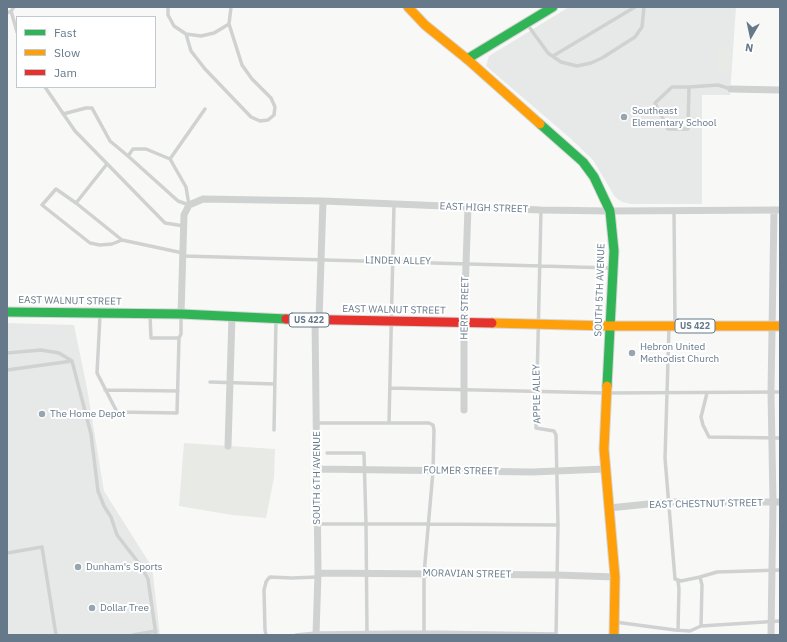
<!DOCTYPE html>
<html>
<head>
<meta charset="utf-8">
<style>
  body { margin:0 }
  #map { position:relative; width:787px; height:642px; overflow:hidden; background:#f8f8f7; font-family:"IBM Plex Sans",sans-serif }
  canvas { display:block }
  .frame { position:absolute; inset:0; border:8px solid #65798a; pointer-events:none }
  .legend { position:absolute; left:16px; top:16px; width:140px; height:72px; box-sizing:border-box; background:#fff; border:1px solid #c1c9d0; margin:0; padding:5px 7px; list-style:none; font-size:12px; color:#65798a }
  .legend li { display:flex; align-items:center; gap:8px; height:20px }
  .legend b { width:20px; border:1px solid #c1c9d0 }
  .north { position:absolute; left:731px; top:16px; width:40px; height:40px; -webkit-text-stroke:3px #fff; paint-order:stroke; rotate:189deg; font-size:11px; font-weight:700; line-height:16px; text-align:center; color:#65798a }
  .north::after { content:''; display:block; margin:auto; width:14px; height:18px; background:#65798a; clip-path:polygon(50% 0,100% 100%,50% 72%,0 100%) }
</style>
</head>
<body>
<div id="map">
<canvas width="787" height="642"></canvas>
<div class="frame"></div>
<ul class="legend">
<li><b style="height:5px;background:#30b455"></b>Fast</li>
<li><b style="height:5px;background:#ff9f0a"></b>Slow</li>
<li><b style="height:5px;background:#e5322d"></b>Jam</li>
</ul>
<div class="north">N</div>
</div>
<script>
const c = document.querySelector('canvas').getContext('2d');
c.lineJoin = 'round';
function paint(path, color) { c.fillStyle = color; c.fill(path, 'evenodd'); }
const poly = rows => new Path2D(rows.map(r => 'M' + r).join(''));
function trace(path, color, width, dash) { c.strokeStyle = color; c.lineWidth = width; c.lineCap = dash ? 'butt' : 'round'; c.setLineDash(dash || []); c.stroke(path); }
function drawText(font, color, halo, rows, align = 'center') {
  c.font = font + ' "IBM Plex Sans",sans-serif'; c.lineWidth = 4; c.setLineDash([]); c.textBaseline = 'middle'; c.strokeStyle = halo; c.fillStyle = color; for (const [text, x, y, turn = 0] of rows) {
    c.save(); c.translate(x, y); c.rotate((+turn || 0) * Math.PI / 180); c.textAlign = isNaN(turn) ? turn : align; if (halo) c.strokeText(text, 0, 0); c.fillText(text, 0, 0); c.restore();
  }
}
paint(poly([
  [569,7,736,7,730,95,702,95,702,204,631,204,622,202,615,197,593,160,570,138,486,66,489,56],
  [7,323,74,325,87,388,104,491,152,567,160,635,7,635]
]), '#e7e8e8');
paint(poly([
  [718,49,731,49,730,71,718,71],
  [184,443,275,449,274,478,266,518,232,515,179,506]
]), '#e8ebe5');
const fast = poly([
  [467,59,553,7],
  [540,124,583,162,594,177,610,211,614,251,607,386],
  [7,312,181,314,286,319]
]);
const slow = poly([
  [408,7,425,25,467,59,540,124],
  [492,323,610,326,780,326],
  [607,386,604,449,615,577,614,635]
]);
const jam = poly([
  [286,319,492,323]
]);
trace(fast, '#d5d6d6', 11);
trace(slow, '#d5d6d6', 11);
trace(jam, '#d5d6d6', 11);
trace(poly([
  [168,7,168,15,174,26,186,34,201,36,214,33,229,24],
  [11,11,17,32],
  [7,13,11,11,14,7],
  [527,24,548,53,561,62,577,66,591,63,602,58,635,37,642,27,644,7],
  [186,34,191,51,205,69,251,117,260,121,268,120,274,115,275,107,271,98,252,79,242,65,229,24,231,7],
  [553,56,635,7],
  [45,87,75,131,165,223,184,226],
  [689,87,688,129,668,129,655,103,672,87,689,87,718,85,731,89],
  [63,114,86,108,92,108,110,141,128,156,133,149,146,149,170,159,186,187,189,205,178,201,128,156],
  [170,159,205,109],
  [107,164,76,203,122,240,183,253],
  [76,203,56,189,42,205,90,243,100,245,112,244,122,240],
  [541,210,536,428,554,431,556,435,558,525,556,635],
  [674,211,675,324],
  [183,256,612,268],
  [150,315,151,338,179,338,181,334,181,315],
  [100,316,97,373,117,412,177,413,179,338],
  [669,328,665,458,675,579,681,581,700,577,702,585,701,626],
  [7,353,41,350,59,353,72,361],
  [7,370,72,361,91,434,98,491,104,506,111,517,117,535,141,566,148,579,156,635],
  [210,382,275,384],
  [390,388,607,393,780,392],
  [105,390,178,391],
  [707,393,701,417,703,425,709,437,780,438],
  [317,423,429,423,433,425,434,430,433,471,424,574,424,635],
  [389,423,394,205],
  [274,430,276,319],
  [327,453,364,453,366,524,367,633],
  [317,524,429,524,558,525],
  [7,553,42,547,56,635],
  [700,577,717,572,780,570],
  [615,622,675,630,690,631,701,626,780,621],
  [678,630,679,589,678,581],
  [133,635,156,631],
  [266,635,265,630,264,590,266,582,268,579,270,577,292,578,317,577],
  [296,635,316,633,424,632,556,634]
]), '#d0d2d2', 3.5);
trace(poly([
  [731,89,780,90],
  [181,314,184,215,189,205,203,199,323,201,541,210,610,211,780,210],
  [315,320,318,573,316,635],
  [319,320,323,201],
  [464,410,464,322,468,207],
  [228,446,232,316],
  [317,469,532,472,605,469],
  [609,508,668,502,780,502],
  [318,573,557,575,615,577],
  [771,635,773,502,771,392,774,210]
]), '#d0d2d2', 7);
trace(fast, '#30b455', 9);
trace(slow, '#ff9f0a', 9);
trace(jam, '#e5322d', 9);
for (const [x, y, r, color] of [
  [624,117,4,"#98a5b0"],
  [632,353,4,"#98a5b0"],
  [42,414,4,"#98a5b0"],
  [78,567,4,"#98a5b0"],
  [92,608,4,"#98a5b0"]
]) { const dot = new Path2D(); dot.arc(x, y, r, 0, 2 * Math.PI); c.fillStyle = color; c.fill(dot); trace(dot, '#fff', 1.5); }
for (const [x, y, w] of [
  [309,320,40],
  [695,326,40]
]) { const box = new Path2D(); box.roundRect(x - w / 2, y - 7, w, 14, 3); c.fillStyle = '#fff'; c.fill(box); trace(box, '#65798a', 1); }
drawText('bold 9px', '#65798a', null, [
  ["US 422",309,320],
  ["US 422",695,326]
]);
drawText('10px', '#65798a', '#fff', [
  ["Southeast",632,111],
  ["Elementary School",632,123],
  ["Hebron United",640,347],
  ["Methodist Church",640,359],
  ["The Home Depot",50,414],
  ["Dunham's Sports",86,567],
  ["Dollar Tree",100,608]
], 'left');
drawText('10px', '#65798a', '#fff', [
  ["EAST HIGH STREET",484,208,2],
  ["LINDEN ALLEY",398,261,1],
  ["SOUTH 5TH AVENUE",600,290,-88],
  ["EAST WALNUT STREET",70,301,1],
  ["HERR STREET",465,308,-89],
  ["EAST WALNUT STREET",394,310,1],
  ["APPLE ALLEY",537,394,-91],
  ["FOLMER STREET",461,471,1],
  ["SOUTH 6TH AVENUE",317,478,-90],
  ["EAST CHESTNUT STREET",706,504,-1],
  ["MORAVIAN STREET",467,574,1]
]);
</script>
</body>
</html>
